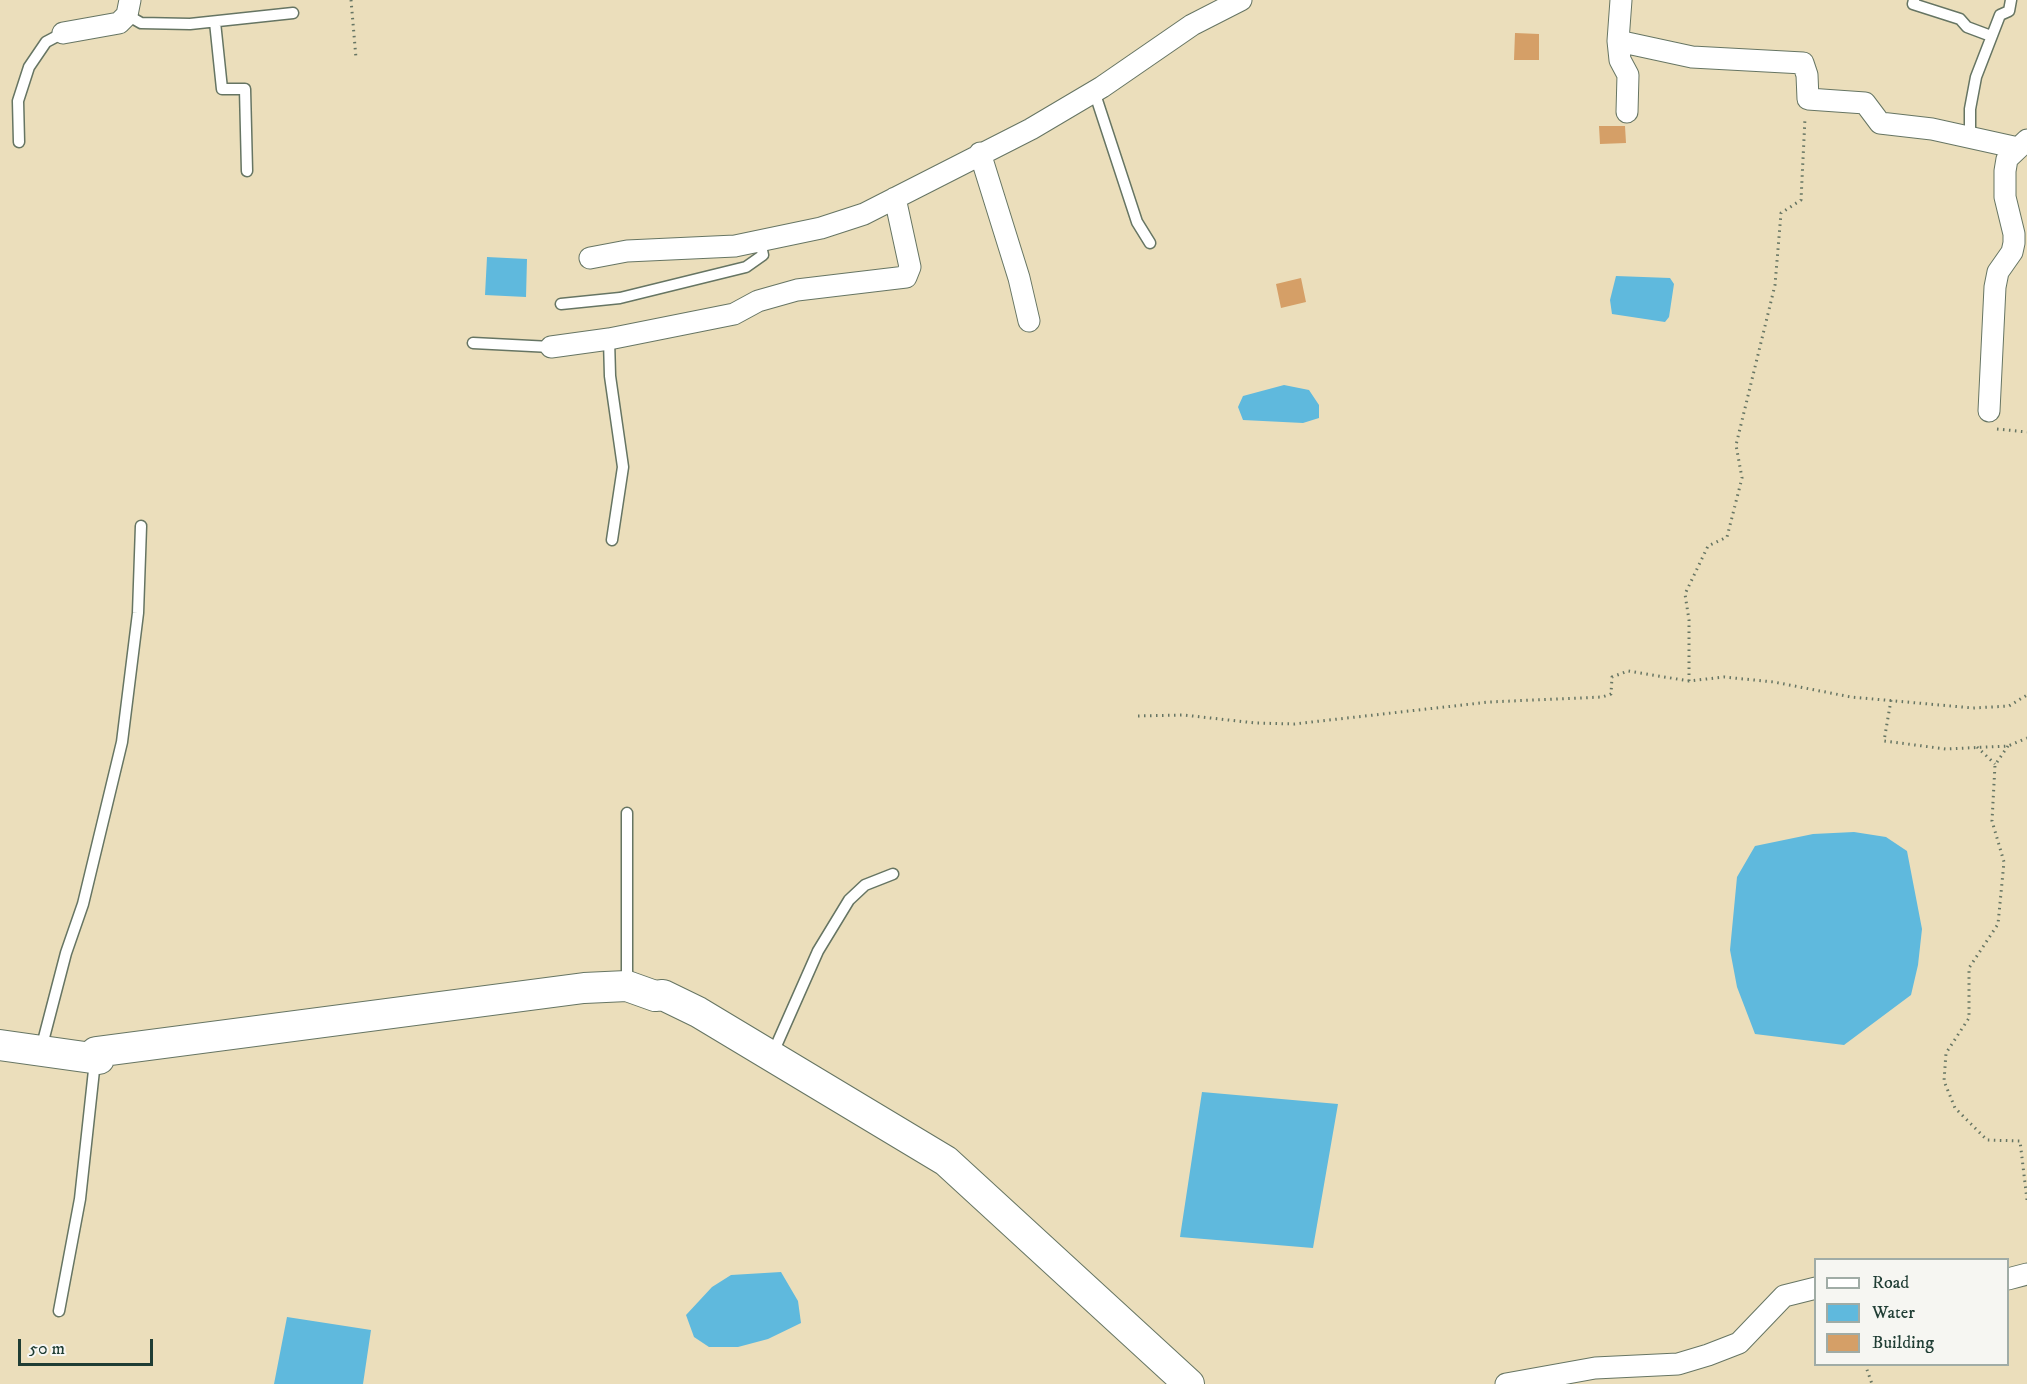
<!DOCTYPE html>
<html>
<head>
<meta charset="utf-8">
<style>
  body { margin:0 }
  #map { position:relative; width:2027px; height:1384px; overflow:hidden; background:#ebdebb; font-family:"IM FELL DW Pica",serif }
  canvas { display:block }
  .legend { position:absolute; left:1814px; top:1258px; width:195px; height:108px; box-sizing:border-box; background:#f6f6f2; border:2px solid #a0aca6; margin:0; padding:8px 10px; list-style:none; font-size:18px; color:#1f3d34 }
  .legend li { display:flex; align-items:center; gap:12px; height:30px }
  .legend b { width:30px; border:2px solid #a0aca6 }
  .scale { position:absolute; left:18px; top:1339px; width:135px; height:27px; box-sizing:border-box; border:3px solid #1f3d34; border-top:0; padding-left:8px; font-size:18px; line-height:21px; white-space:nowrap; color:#1f3d34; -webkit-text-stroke:4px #f6f6f2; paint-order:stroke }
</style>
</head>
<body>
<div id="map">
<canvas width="2027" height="1384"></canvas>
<ul class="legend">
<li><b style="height:8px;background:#fff"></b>Road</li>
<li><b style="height:16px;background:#5fb9dd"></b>Water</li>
<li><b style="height:16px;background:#d59f67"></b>Building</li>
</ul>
<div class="scale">50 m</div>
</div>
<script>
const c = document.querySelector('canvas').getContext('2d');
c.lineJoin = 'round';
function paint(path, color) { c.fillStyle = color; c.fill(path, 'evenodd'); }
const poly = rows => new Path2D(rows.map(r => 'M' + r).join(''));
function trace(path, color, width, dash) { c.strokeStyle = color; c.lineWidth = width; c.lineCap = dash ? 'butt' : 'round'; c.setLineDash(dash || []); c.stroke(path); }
paint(poly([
  [487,257,527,259,526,297,485,295],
  [1616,276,1670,278,1674,284,1669,317,1665,322,1612,314,1610,300],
  [1284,385,1309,390,1319,405,1319,418,1303,423,1243,420,1238,407,1243,396],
  [1854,832,1886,837,1907,851,1922,929,1918,965,1911,995,1844,1045,1755,1034,1737,987,1730,950,1737,877,1755,846,1813,834],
  [1202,1092,1338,1104,1313,1248,1180,1237],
  [781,1272,798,1301,801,1323,768,1339,738,1347,709,1347,694,1337,686,1315,712,1287,731,1275],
  [287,1317,371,1330,363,1384,274,1384]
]), '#5fb9dd');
paint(poly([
  [1515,33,1539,34,1539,60,1514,60],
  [1599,126,1625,126,1626,143,1600,144],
  [1301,278,1306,302,1281,308,1276,284]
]), '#d59f67');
const lane = poly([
  [1914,0,1913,4,1960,19,1967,27,1991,36],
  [127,15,141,23,190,24,293,13],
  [215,22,222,89,245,89,247,171],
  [1094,91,1137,222,1150,243],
  [1970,137,1970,109,1976,77,2000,15,2009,11,2011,0],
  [19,142,18,101,29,67,46,42,63,33],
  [561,304,620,298,746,267,763,255,760,241],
  [609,339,610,376,623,467,612,540],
  [473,343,551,347],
  [627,813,627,983],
  [41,1049,66,953,83,904,122,742,138,613,141,526],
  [772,1055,818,951,849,900,865,885,893,874],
  [59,1311,80,1199,95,1061]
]);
const street = poly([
  [1621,0,1618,41,1620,60,1628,75,1627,112],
  [63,33,119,23,127,15,130,0],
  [1618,41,1692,57,1803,63,1807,75,1808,99,1865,103,1880,123,1932,129,2018,148],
  [980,153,1019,278,1029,321],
  [590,258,627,251,735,246,821,228,864,214,1031,129,1102,87,1192,25,1241,0],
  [551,347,609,339,734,314,758,301,797,290,906,277,910,267,895,198],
  [1989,411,1995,287,1998,272,2012,252,2014,243,2014,234,2005,197,2005,171,2007,159,2027,140],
  [2008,1279,2027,1274],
  [1506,1384,1595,1368,1678,1364,1708,1355,1739,1343,1784,1296,1816,1288]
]);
const secondary = poly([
  [0,1045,99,1059,96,1052,584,988,627,986,655,996,663,995,698,1012,946,1161,1189,1384]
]);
trace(lane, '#667563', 13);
trace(street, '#667563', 23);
trace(secondary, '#667563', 32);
trace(poly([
  [351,0,356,58],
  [1997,429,2027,432],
  [1689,681,1689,620,1685,594,1708,546,1727,537,1742,478,1736,445,1775,285,1781,213,1801,200,1805,118],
  [1891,700,1884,741,1946,749,2008,746,2027,738],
  [1138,716,1184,715,1255,723,1294,724,1489,702,1602,697,1611,694,1612,677,1628,671,1689,681,1724,677,1774,682,1851,697,1973,708,2009,706,2027,695],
  [2008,746,1995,765,1992,821,2004,862,1998,924,1969,968,1969,1018,1946,1053,1944,1081,1955,1108,1987,1140,2020,1141,2027,1200],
  [1977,747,1995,764],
  [1865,1364,1872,1384]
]), '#667563', 3, [1.5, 4.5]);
trace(lane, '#fff', 10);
trace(street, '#fff', 21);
trace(secondary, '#fff', 30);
</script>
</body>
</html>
